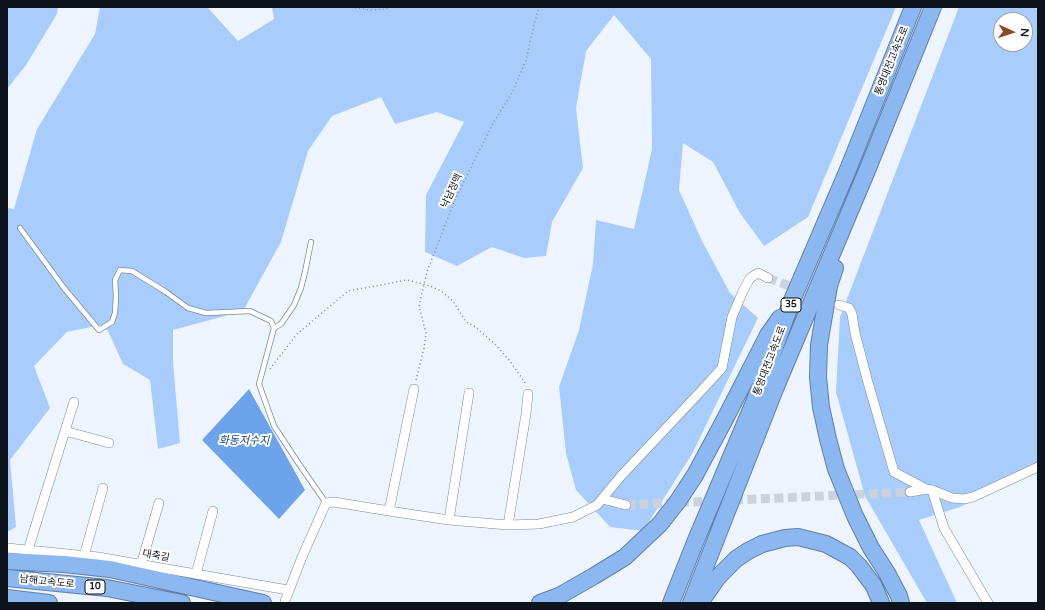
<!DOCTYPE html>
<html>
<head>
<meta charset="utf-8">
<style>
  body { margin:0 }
  #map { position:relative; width:1045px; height:610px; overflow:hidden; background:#edf4fd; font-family:"Varela Round",sans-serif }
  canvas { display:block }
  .frame { position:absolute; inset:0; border:8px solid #0d131b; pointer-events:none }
  .north { position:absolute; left:993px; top:12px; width:40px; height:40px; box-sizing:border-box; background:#fff; border:1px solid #9ea1a4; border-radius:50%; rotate:93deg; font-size:11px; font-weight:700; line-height:16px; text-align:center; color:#0d131b }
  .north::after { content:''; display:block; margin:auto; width:14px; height:18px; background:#904925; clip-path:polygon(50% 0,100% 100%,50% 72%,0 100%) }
</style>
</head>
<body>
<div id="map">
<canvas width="1045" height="610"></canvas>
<div class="frame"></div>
<div class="north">N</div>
</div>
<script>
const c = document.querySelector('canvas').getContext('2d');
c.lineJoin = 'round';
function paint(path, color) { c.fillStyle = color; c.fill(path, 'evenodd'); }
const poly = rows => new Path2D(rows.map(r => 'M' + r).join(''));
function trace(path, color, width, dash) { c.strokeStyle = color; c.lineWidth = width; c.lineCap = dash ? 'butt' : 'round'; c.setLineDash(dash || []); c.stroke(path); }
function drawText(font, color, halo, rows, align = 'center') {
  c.font = font + ' "Varela Round","Noto Sans KR",sans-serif'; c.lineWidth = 4; c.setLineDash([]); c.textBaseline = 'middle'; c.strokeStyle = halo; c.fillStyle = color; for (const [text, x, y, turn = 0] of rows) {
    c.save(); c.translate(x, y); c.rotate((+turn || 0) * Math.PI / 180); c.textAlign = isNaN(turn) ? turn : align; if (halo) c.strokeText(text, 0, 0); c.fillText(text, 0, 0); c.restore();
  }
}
paint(poly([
  [7,7,58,7,57,14,26,65,7,89],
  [100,7,207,7,238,41,274,19,272,7,896,7,808,217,764,246,740,213,713,162,683,143,679,190,702,241,730,293,758,318,692,454,643,531,610,527,576,490,566,453,559,387,579,330,593,264,596,220,634,229,652,149,651,59,614,15,586,51,576,108,583,168,552,222,546,256,524,258,492,247,457,266,425,252,426,195,464,122,437,112,395,124,381,97,332,116,308,151,281,242,243,311,173,330,173,362,180,443,158,449,150,380,123,364,108,331,100,325,67,332,34,366,50,408,10,460,16,527,7,532,7,208,14,209,37,129,95,34],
  [959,7,1035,7,1038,11,1038,472,960,507,919,520,957,603,927,603,865,496,836,392,840,317],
  [1001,20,1025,20,1025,44,1001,44]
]), '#a8cdfd');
paint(poly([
  [249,389,305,490,279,519,202,440]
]), '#6da3ea');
trace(poly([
  [768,278,817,296],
  [626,505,910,492]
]), '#cbd2db', 9, [9, 4.5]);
const service = poly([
  [20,228,64,288,99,330,112,322,115,313,116,296,115,280,120,270,132,271,166,292,188,308,206,313,250,311,271,321,274,328,259,384,274,426,299,464,326,503],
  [274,328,281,324,294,305,301,288,305,272,311,242]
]);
const minor = poly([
  [839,305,849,308,852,314,855,333,867,379,894,472,926,489,932,490,944,528,988,603],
  [65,431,109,443],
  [932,490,952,498,964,499,973,497,1038,467],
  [910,492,926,489],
  [602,499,626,505],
  [389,511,449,520,508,525,526,414,528,394],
  [449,520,469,393],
  [508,525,539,524,573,517,597,505,621,476,701,391,722,368,732,317,743,291,750,278,758,273,768,278],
  [7,548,98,557,288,590],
  [28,550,74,402],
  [84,556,103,488],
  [141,565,159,503],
  [196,574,213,511],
  [285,601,302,557,326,503,334,502,389,511,414,389]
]);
const motorway = poly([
  [835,268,829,286,819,345,818,377,821,407,828,439,836,469,855,516,871,548,887,573,899,596,901,603],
  [7,561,64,564,110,569,263,603],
  [7,578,107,588,182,603],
  [7,598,49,603],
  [540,603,559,596,594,576,625,557,660,524,678,501,695,475,725,419,768,335,780,318],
  [671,603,696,540,755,400,793,298,847,172,913,7],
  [691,603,775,389,866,173,933,7],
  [700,603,718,577,736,559,748,551,762,544,785,538,798,537,826,544,850,557,859,566,874,586,881,603]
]);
trace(service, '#7a8a9f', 6);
trace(minor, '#7a8a9f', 10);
trace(motorway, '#607ea6', 18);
trace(poly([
  [351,7,369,10,386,9,390,7],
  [270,369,297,334,348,291,407,280,430,286,441,291,453,301,466,322,474,326,495,344,509,360,524,381,526,386],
  [416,380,424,348,426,333,419,306,424,284,428,269,455,200,492,125,513,91,526,60,535,21,539,7]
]), '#848b94', 1.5, [1, 3]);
trace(service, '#fff', 4.5);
trace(minor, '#fff', 9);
trace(motorway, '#8cb8f1', 16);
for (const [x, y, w] of [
  [791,305,20],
  [95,587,20]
]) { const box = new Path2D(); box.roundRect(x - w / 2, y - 7, w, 14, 3); c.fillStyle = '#fff'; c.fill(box); trace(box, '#0d131b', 1); }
drawText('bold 9px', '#0d131b', null, [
  ["35",791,305],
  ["10",95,587]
]);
drawText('10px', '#0d131b', '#fff', [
  ["통영대전고속도로",892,61,-68],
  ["낙남정맥",452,191,-65],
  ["통영대전고속도로",770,361,-69],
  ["대축길",156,556,10],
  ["남해고속도로",47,582,6]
]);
drawText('italic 11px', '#114787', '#fff', [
  ["화동저수지",244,441]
]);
</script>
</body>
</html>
